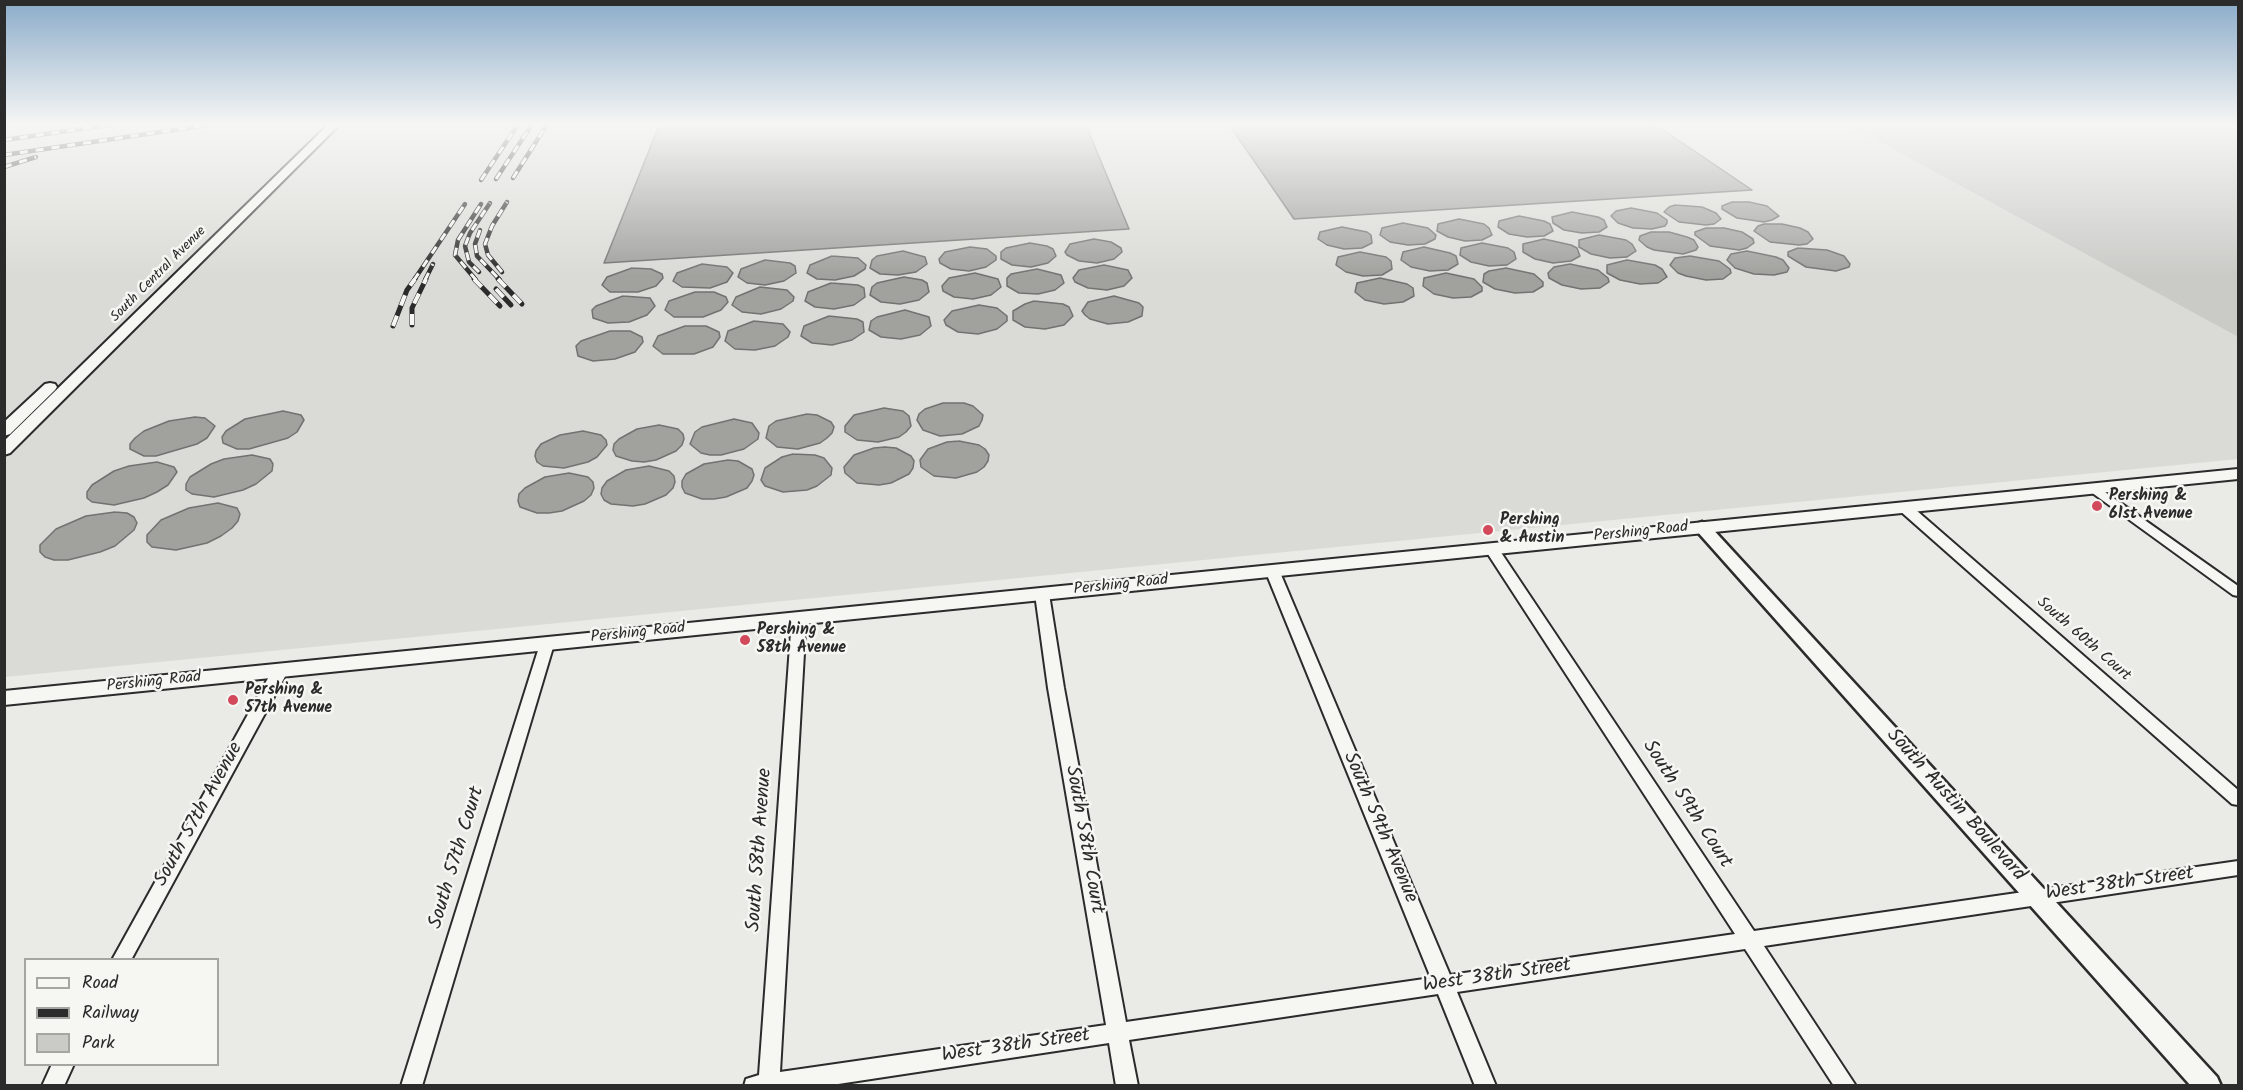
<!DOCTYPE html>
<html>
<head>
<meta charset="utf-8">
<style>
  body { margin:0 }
  #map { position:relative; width:2243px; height:1090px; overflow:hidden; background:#eaeae6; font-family:Kalam,sans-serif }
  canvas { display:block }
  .frame { position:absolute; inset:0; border:6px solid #2b2b2b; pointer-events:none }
  .legend { position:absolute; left:24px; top:958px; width:195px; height:108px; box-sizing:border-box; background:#f6f6f2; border:2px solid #a5a5a2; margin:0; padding:8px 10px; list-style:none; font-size:18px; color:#2b2b2b }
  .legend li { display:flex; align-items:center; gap:12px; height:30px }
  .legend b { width:30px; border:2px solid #a5a5a2 }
</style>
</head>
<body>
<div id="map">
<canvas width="2243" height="1090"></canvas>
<div class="frame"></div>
<ul class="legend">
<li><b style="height:8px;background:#f6f6f2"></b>Road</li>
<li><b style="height:8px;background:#2b2b2b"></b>Railway</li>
<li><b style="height:16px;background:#cacac7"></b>Park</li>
</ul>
</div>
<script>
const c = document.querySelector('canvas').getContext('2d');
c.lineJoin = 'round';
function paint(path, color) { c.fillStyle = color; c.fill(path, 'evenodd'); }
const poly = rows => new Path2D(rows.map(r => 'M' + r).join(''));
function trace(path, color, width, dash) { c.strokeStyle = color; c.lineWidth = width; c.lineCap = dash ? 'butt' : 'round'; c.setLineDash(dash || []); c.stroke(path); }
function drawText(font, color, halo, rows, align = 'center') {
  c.font = font + ' Kalam,sans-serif'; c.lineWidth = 5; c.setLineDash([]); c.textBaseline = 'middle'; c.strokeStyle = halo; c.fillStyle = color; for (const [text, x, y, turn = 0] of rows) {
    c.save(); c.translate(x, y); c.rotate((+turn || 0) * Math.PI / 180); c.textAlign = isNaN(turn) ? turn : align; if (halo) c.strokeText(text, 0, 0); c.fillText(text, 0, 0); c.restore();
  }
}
paint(poly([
  [5,123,1845,123,2238,337,2238,459,5,677]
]), '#dadad6');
paint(poly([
  [1845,123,2238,123,2238,337]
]), '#cacac7');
const water = poly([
  [660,123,1085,123,1129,229,604,263,660,123],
  [1228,123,1653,123,1752,190,1294,219,1228,123],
  [1732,202,1749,202,1767,206,1779,216,1772,220,1764,222,1737,218,1722,209,1722,206,1732,202],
  [1675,205,1702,207,1716,213,1721,219,1714,224,1706,225,1679,222,1664,212,1669,207,1675,205],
  [1631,208,1657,213,1667,220,1667,223,1665,226,1652,229,1633,228,1618,223,1611,216,1616,211,1631,208],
  [1572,212,1598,217,1604,220,1607,227,1599,232,1582,233,1564,230,1553,223,1552,217,1572,212],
  [1519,216,1544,221,1550,224,1553,231,1544,236,1527,237,1509,234,1498,227,1499,221,1519,216],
  [1459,219,1484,224,1489,228,1492,235,1482,240,1465,241,1448,237,1437,231,1438,224,1459,219],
  [1403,223,1428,228,1436,235,1435,239,1425,244,1408,245,1390,242,1380,235,1382,228,1403,223],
  [1764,224,1782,224,1800,228,1808,232,1813,239,1807,244,1799,245,1770,242,1754,231,1758,226,1764,224],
  [1342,227,1367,232,1371,235,1372,243,1362,248,1344,249,1327,245,1318,239,1320,232,1342,227],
  [1706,228,1724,228,1742,232,1753,239,1754,243,1747,248,1739,250,1710,246,1695,235,1695,232,1706,228],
  [1651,232,1669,232,1687,237,1694,240,1698,247,1696,250,1683,254,1654,250,1647,247,1639,240,1640,236,1651,232],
  [1599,235,1626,240,1632,244,1636,251,1627,257,1610,258,1591,254,1579,247,1579,240,1599,235],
  [1094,239,1111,242,1121,248,1122,252,1114,259,1097,263,1079,261,1067,255,1065,252,1070,244,1094,239],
  [1544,239,1571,245,1577,248,1580,256,1571,261,1553,263,1535,259,1523,252,1523,244,1544,239],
  [1030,243,1047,246,1053,249,1056,256,1048,263,1031,267,1012,265,1001,259,1001,252,1006,248,1030,243],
  [1482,243,1508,248,1514,252,1516,259,1507,265,1489,266,1471,262,1460,255,1461,248,1482,243],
  [970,247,987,249,996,256,996,260,986,267,969,271,951,269,940,263,939,259,945,252,970,247],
  [1424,247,1450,253,1456,256,1458,264,1448,270,1430,271,1411,267,1401,260,1403,252,1424,247],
  [1798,248,1827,250,1844,256,1850,264,1849,267,1836,271,1806,267,1788,256,1788,252,1798,248],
  [903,251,925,257,927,264,916,272,898,275,880,274,870,268,872,260,877,256,903,251],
  [1747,251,1776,257,1783,260,1789,268,1787,272,1774,275,1754,274,1735,268,1727,260,1731,254,1747,251],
  [1360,252,1386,257,1391,261,1392,269,1382,275,1363,276,1346,272,1336,265,1338,257,1360,252],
  [832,256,858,258,866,265,865,269,854,276,835,280,817,279,807,273,810,265,832,256],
  [1690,256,1719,261,1730,269,1731,273,1723,279,1706,280,1686,276,1678,273,1670,265,1675,258,1690,256],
  [765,260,790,263,795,266,796,273,784,281,765,285,747,283,738,277,741,269,765,260],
  [1627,260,1655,265,1662,269,1667,277,1658,283,1640,284,1620,280,1607,273,1607,265,1627,260],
  [702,264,727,267,733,273,727,282,710,288,682,287,673,281,677,273,702,264],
  [1570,264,1598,270,1608,278,1609,282,1600,288,1581,289,1562,285,1549,278,1548,273,1554,267,1570,264],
  [1104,265,1128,270,1132,278,1124,286,1107,290,1088,288,1075,282,1073,278,1079,270,1104,265],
  [632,268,651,269,662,274,663,278,656,286,638,292,610,292,602,285,607,277,632,268],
  [1506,268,1534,274,1543,282,1543,286,1533,292,1515,293,1495,289,1483,282,1484,274,1489,271,1506,268],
  [1037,269,1061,275,1064,283,1055,290,1038,294,1019,293,1007,286,1007,278,1011,274,1037,269],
  [975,273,998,279,1001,287,991,295,973,299,954,297,943,291,942,286,949,278,975,273],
  [1446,273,1474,279,1482,287,1482,291,1471,297,1453,298,1434,294,1423,286,1424,278,1446,273],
  [904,277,922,280,927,283,929,292,919,300,900,304,881,302,870,295,872,287,877,283,904,277],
  [1380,278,1407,284,1413,288,1414,296,1403,302,1384,304,1365,300,1355,292,1357,283,1380,278],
  [831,283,858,285,864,288,865,297,854,305,834,309,815,307,805,301,808,292,831,283],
  [760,287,787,290,794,297,793,301,781,309,761,314,742,312,732,305,736,297,760,287],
  [695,292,714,292,726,297,728,302,721,310,703,317,674,317,665,310,669,301,695,292],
  [623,296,650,298,655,306,647,315,629,322,608,323,593,318,592,310,596,306,623,296],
  [1114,296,1139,303,1143,307,1142,316,1128,322,1108,324,1090,319,1085,315,1082,311,1088,302,1114,296],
  [1034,301,1063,304,1069,307,1073,316,1064,325,1045,329,1025,327,1013,320,1013,311,1025,304,1034,301],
  [979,305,997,308,1007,316,1007,321,997,329,978,334,958,332,946,325,944,320,952,311,979,305],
  [905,310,929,317,931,326,920,335,901,339,881,337,869,330,871,321,877,317,905,310],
  [829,316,857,319,863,322,864,332,852,340,832,345,812,343,801,336,804,326,829,316],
  [754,321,783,324,790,332,788,337,775,346,755,350,735,349,725,341,728,331,754,321],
  [685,326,706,326,719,332,720,337,713,347,694,354,663,354,653,346,658,336,685,326],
  [610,331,630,331,642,337,643,342,635,352,615,359,593,361,578,356,576,346,581,341,610,331],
  [943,403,964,403,973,406,983,415,982,420,979,426,962,434,940,436,923,430,917,420,919,414,925,409,943,403],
  [884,408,903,411,909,416,911,426,906,432,899,437,878,442,857,440,845,432,845,426,854,415,884,408],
  [283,411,301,415,304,420,297,432,288,438,249,449,237,449,223,443,222,437,226,431,245,419,283,411],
  [807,414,817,415,831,422,834,427,832,433,827,438,820,443,798,449,777,447,766,438,769,426,776,421,807,414],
  [195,417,205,418,215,426,207,438,197,444,156,456,144,456,130,449,130,444,135,438,144,431,169,421,195,417],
  [734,419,752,423,759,433,758,439,744,449,721,455,710,455,701,453,690,444,695,432,702,427,734,419],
  [659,425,678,429,683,434,684,439,682,445,676,451,656,460,644,462,632,461,616,456,613,450,614,444,619,439,637,429,659,425],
  [583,431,601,435,606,440,607,445,597,457,588,462,564,468,543,466,537,462,535,456,536,451,541,444,560,435,583,431],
  [959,441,979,445,985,449,989,455,988,461,984,467,977,472,956,478,934,476,921,467,920,460,928,449,947,442,959,441],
  [885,447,896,448,911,456,914,461,913,468,909,474,891,483,879,485,857,483,845,473,844,467,854,455,874,448,885,447],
  [793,454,815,455,824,458,832,468,831,475,817,486,807,490,783,492,765,486,761,480,765,468,782,457,793,454],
  [252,455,270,459,273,464,272,471,256,484,243,490,214,497,192,494,186,490,186,484,190,477,211,464,224,459,252,455],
  [728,460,738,461,752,469,754,475,752,481,747,488,726,497,714,499,702,499,685,493,682,487,682,481,686,474,704,464,728,460],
  [157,462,174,467,177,472,168,485,157,492,144,498,114,505,92,502,87,498,87,492,92,485,114,471,129,466,157,462],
  [649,466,669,471,674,476,675,482,673,488,666,495,645,504,633,506,611,504,604,500,601,494,602,488,607,481,626,470,649,466],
  [569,473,588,477,593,482,594,488,591,495,584,501,562,511,549,513,537,513,520,507,518,501,519,494,525,488,545,477,569,473],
  [218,503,237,508,240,514,238,521,232,528,221,536,207,543,176,550,152,547,147,542,147,535,161,520,189,508,218,503],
  [115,512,127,513,134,517,137,523,134,530,115,546,100,552,68,560,54,560,45,557,40,552,40,545,56,529,86,516,115,512]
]);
paint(water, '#a1a19e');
trace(water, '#727270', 1.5);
const minor = poly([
  [2095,485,2238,586,2238,596,2233,595,2091,492,2089,489,2091,486,2095,485],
  [1904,503,1909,504,2238,790,2238,805,2232,804,1899,510,1898,507,1904,503],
  [1491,544,1498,548,1754,931,2238,861,2238,875,1764,946,1856,1086,1834,1086,1745,949,1457,992,1496,1086,1475,1086,1438,994,1129,1040,1138,1086,1116,1086,1109,1043,825,1086,744,1086,746,1079,759,1075,792,618,799,613,806,618,780,1072,1106,1025,1048,688,1035,594,1042,590,1049,594,1064,688,1126,1022,1431,978,1265,570,1272,566,1279,570,1450,975,1735,934,1484,548,1491,544],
  [547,639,552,640,554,644,422,1086,401,1086,540,644,542,640,547,639],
  [280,666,285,667,288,671,131,960,112,960,272,671,275,667,280,666],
  [52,1064,74,1064,64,1086,42,1086,52,1064]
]);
const tertiary = poly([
  [1702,522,1708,524,2217,1077,2221,1086,2191,1086,1696,530,1694,527,1696,524,1702,522]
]);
const secondary = poly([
  [330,123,341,123,10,453,4,455,4,441,330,123],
  [50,383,55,384,57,387,55,390,10,434,4,436,4,422,45,384,50,383],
  [2238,469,2238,479,4,705,4,691,2238,469]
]);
trace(minor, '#2b2b2b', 4);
trace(tertiary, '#2b2b2b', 5);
trace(secondary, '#2b2b2b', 4);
paint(minor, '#f6f6f2');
paint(tertiary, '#f6f6f2');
paint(secondary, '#f6f6f2');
const railFar1 = poly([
  [4,140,122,123],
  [4,155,221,123],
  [4,167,36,157],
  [513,178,548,123],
  [496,179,533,123],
  [481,180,519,123],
  [480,230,475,244,477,256,500,280],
  [479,272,469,262,465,246,470,233,490,203],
  [502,272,488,255,485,244,492,226,507,202],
  [414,280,465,204],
  [425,280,433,264],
  [476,280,455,255,458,240,481,204]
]);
const rail = poly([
  [474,279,500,306],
  [498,279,522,304],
  [496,289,511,305],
  [412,325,412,308,426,279],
  [393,326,407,290,415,279]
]);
trace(railFar1, '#2b2b2b', 4.5);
trace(rail, '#2b2b2b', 5);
trace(railFar1, '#f6f6f2', 3, [8]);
trace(rail, '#f6f6f2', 4, [11]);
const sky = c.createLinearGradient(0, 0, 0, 276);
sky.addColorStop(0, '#8bacca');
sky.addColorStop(0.45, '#f6f6f4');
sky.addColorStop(1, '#f6f6f400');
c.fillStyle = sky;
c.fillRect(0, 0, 2243, 276);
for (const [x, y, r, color] of [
  [2097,506,6,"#d1495b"],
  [1488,530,6,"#d1495b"],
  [745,640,6,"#d1495b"],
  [233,700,6,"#d1495b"]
]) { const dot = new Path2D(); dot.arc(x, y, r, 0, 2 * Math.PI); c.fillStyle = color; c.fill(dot); trace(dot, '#f6f6f2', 2); }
drawText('14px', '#2b2b2b', '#f6f6f2', [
  ["South Central Avenue",159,275,-45]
]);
drawText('bold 16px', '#2b2b2b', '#f6f6f2', [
  ["Pershing &",2109,497],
  ["61st Avenue",2109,515],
  ["Pershing",1500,521],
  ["& Austin",1500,539],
  ["Pershing &",757,631],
  ["58th Avenue",757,649],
  ["Pershing &",245,691],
  ["57th Avenue",245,709]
], 'left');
drawText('16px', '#2b2b2b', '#f6f6f2', [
  ["Pershing Road",1641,533,-6],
  ["Pershing Road",1121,586,-6],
  ["Pershing Road",638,634,-6],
  ["South 60th Court",2083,640,41],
  ["Pershing Road",154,683,-6]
]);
drawText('20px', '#2b2b2b', '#f6f6f2', [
  ["South 59th Court",1686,805,57],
  ["South Austin Boulevard",1955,806,48],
  ["South 57th Avenue",200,815,-61],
  ["South 59th Avenue",1379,828,67],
  ["South 58th Court",1083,840,80],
  ["South 58th Avenue",761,850,-86],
  ["South 57th Court",458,858,-73],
  ["West 38th Street",2120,885,-8],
  ["West 38th Street",1497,977,-8],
  ["West 38th Street",1016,1047,-8]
]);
</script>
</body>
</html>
